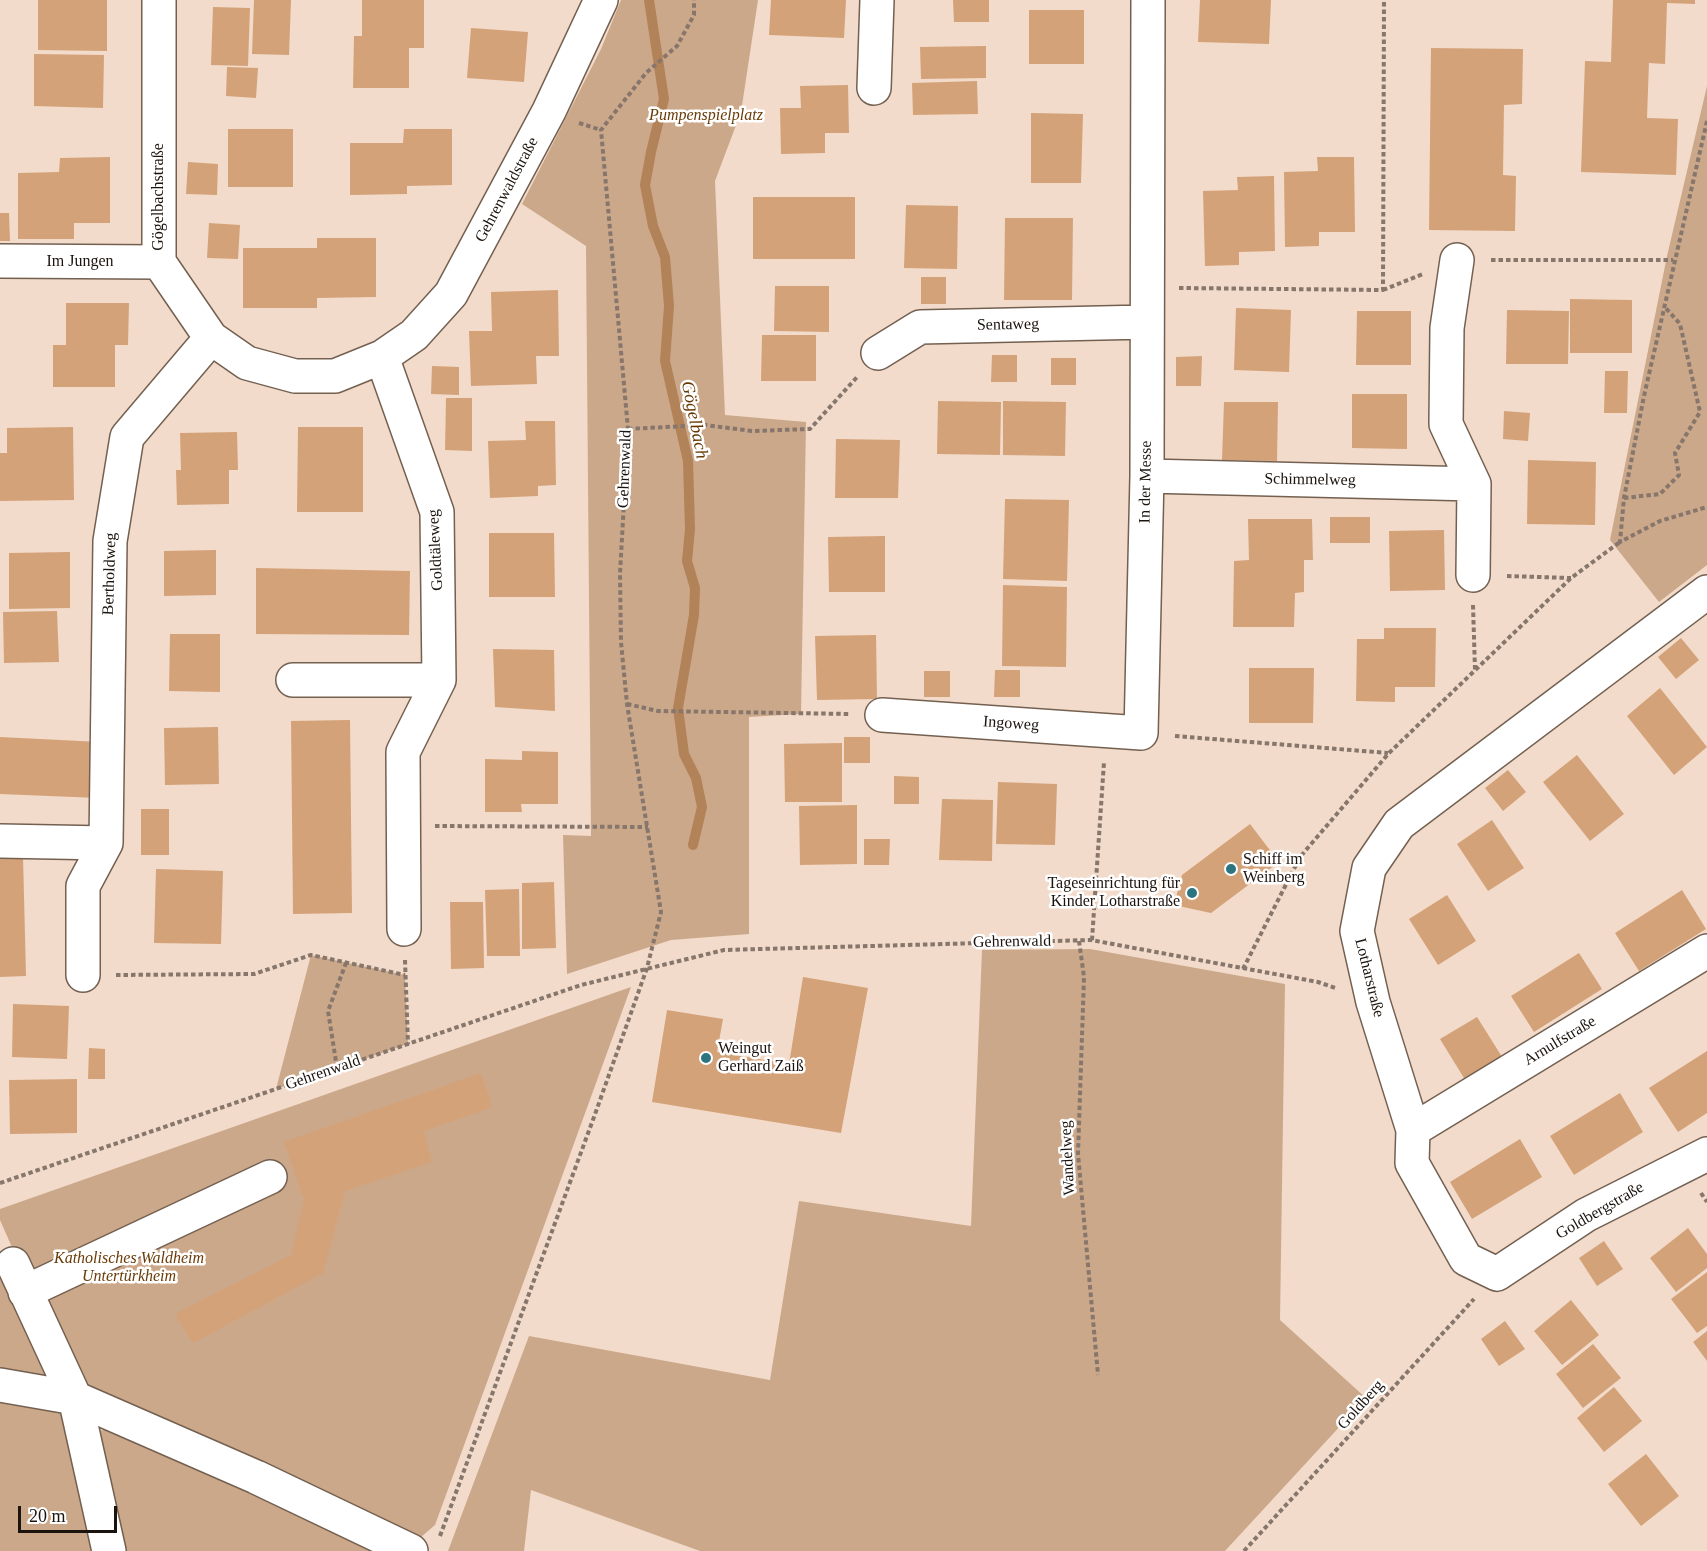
<!DOCTYPE html>
<html>
<head>
<meta charset="utf-8">
<style>
  body { margin:0 }
  #map { position:relative; width:1707px; height:1551px; overflow:hidden; background:#f2dbca; font-family:"Times New Roman",serif }
  canvas { display:block }
  .scale { position:absolute; left:18px; top:1506px; width:99px; height:27px; box-sizing:border-box; border:3px solid #1b130d; border-top:0; padding-left:8px; font-size:18px; line-height:21px; white-space:nowrap; color:#1b130d; -webkit-text-stroke:4px #fff; paint-order:stroke }
</style>
</head>
<body>
<div id="map">
<canvas width="1707" height="1551"></canvas>
<div class="scale">20 m</div>
</div>
<script>
const c = document.querySelector('canvas').getContext('2d');
c.lineJoin = 'round';
function paint(path, color) { c.fillStyle = color; c.fill(path, 'evenodd'); }
const poly = rows => new Path2D(rows.map(r => 'M' + r).join(''));
function trace(path, color, width, dash) { c.strokeStyle = color; c.lineWidth = width; c.lineCap = dash ? 'butt' : 'round'; c.setLineDash(dash || []); c.stroke(path); }
function drawText(font, color, halo, rows, align = 'center') {
  c.font = font + ' "Times New Roman",serif'; c.lineWidth = 5; c.setLineDash([]); c.textBaseline = 'middle'; c.strokeStyle = halo; c.fillStyle = color; for (const [text, x, y, turn = 0] of rows) {
    c.save(); c.translate(x, y); c.rotate((+turn || 0) * Math.PI / 180); c.textAlign = isNaN(turn) ? turn : align; if (halo) c.strokeText(text, 0, 0); c.fillText(text, 0, 0); c.restore();
  }
}
paint(poly([
  [621,0,758,0,741,112,715,181,725,415,806,422,801,714,749,717,749,934,671,940,567,974,563,835,591,836,586,246,522,204,601,49],
  [1707,86,1707,565,1659,602,1610,540,1667,256],
  [1090,949,1285,984,1280,1320,1366,1398,1225,1551,700,1551,531,1490,524,1551,448,1551,529,1336,770,1380,799,1201,971,1226,982,950],
  [311,955,405,975,408,1044,276,1089],
  [631,987,435,1525,421,1537,406,1537,69,1377,0,1220,0,1209],
  [0,1255,61,1378,0,1368],
  [0,1395,65,1406,101,1551,0,1551],
  [123,1428,373,1551,121,1551,95,1431]
]), '#cca88a');
trace(poly([
  [649,0,664,99,651,152,645,185,653,226,665,257,669,306,665,361,688,461,690,529,687,561,695,588,694,615,678,708,684,754,696,778,702,807,693,845]
]), '#b28259', 10);
paint(poly([
  [38,0,107,0,107,51,38,50],
  [254,0,291,0,289,55,252,54],
  [362,0,424,0,424,48,409,48,409,88,353,88,354,36,362,36],
  [771,0,846,0,844,38,769,35],
  [953,0,989,0,989,22,954,22],
  [1200,0,1271,0,1269,44,1198,42],
  [1613,0,1695,0,1695,4,1667,3,1665,64,1649,63,1647,118,1678,119,1676,175,1581,172,1585,61,1611,62],
  [213,7,250,8,248,66,211,65],
  [1029,10,1084,10,1084,64,1029,64],
  [471,28,528,32,524,82,467,78],
  [986,46,986,78,921,79,920,47],
  [1431,48,1523,49,1522,104,1504,105,1503,175,1516,176,1515,231,1429,230],
  [34,54,104,55,103,108,34,106],
  [227,67,258,68,256,98,226,96],
  [977,81,978,114,913,115,912,83],
  [848,85,849,133,825,133,825,153,781,154,780,108,801,108,800,86],
  [1031,113,1083,114,1081,183,1031,183],
  [228,129,293,129,293,187,228,187],
  [404,129,452,129,452,185,407,186,407,194,350,195,350,143,403,143],
  [110,157,110,223,74,223,74,239,18,239,18,173,59,172,60,158],
  [1317,157,1354,157,1355,232,1319,232,1319,246,1285,247,1284,172,1318,171],
  [188,162,218,164,217,195,186,194],
  [1274,176,1275,251,1239,252,1239,265,1205,266,1203,191,1238,190,1237,177],
  [753,197,855,197,855,259,753,259],
  [906,205,958,206,957,269,904,268],
  [0,213,9,213,10,241,0,241],
  [1005,218,1073,218,1072,300,1004,300],
  [209,223,240,225,238,259,207,258],
  [317,238,376,238,376,297,317,298,317,308,243,308,243,248,317,248],
  [921,277,946,277,946,304,921,304],
  [775,286,829,286,829,332,774,331],
  [558,290,559,356,536,356,537,384,471,386,469,331,492,331,491,292],
  [1570,299,1632,300,1632,353,1570,353],
  [66,303,129,303,128,345,115,345,115,387,53,387,53,345,66,345],
  [1236,308,1291,310,1289,372,1234,370],
  [1507,310,1569,311,1568,364,1506,364],
  [1357,311,1411,311,1411,365,1356,365],
  [762,335,816,335,816,381,761,381],
  [992,355,1017,355,1017,382,991,382],
  [1202,356,1201,386,1176,386,1176,357],
  [1051,358,1076,358,1076,385,1051,385],
  [432,366,459,367,459,395,431,394],
  [1605,371,1628,371,1627,413,1604,413],
  [1352,394,1407,394,1407,449,1352,448],
  [446,398,472,398,472,451,445,450],
  [938,401,1001,402,1000,455,937,454],
  [1003,401,1066,402,1065,456,1003,455],
  [1224,402,1278,402,1277,461,1222,460],
  [1504,411,1530,413,1528,441,1503,439],
  [525,421,555,421,556,485,538,486,538,496,490,498,488,441,526,440],
  [73,427,74,500,0,501,0,453,7,453,7,428],
  [298,427,363,427,363,512,297,512],
  [237,432,238,470,229,470,229,504,177,505,176,470,181,470,180,433],
  [836,439,900,440,898,498,835,498],
  [1528,460,1596,462,1595,525,1527,524],
  [1005,499,1069,500,1067,581,1003,579],
  [1330,517,1370,517,1370,543,1330,543],
  [1248,519,1312,519,1313,560,1304,560,1304,592,1295,593,1294,627,1233,627,1234,561,1249,560],
  [1444,530,1445,590,1390,591,1389,531],
  [489,533,554,533,555,597,489,597],
  [885,536,885,592,829,592,828,537],
  [216,550,216,595,164,596,164,551],
  [70,552,70,608,9,609,9,553],
  [256,568,410,571,409,635,256,634],
  [1003,585,1067,587,1066,667,1002,666],
  [57,611,59,662,4,663,3,612],
  [1384,628,1436,628,1435,687,1395,687,1395,702,1356,701,1357,639,1384,639],
  [170,634,220,634,220,692,169,691],
  [876,635,877,699,817,700,815,636],
  [1681,638,1699,660,1676,679,1658,657],
  [493,649,554,650,555,711,495,707],
  [1249,668,1314,668,1313,723,1249,723],
  [995,670,1020,670,1020,697,994,697],
  [924,671,950,671,950,697,924,697],
  [1660,688,1707,747,1674,775,1627,716],
  [350,720,352,913,293,914,291,721],
  [218,727,219,784,165,785,164,728],
  [0,737,100,742,98,798,0,794],
  [844,737,870,737,870,763,844,763],
  [842,743,842,802,785,802,784,744],
  [522,751,558,752,558,804,521,804,522,812,485,812,485,759,522,760],
  [1577,755,1624,814,1590,841,1543,782],
  [1508,770,1526,792,1503,811,1485,788],
  [894,776,919,777,919,804,894,804],
  [998,782,1057,784,1055,845,996,844],
  [942,799,993,800,992,861,939,860],
  [857,805,857,864,800,865,799,806],
  [141,809,169,809,169,855,141,855],
  [1492,820,1524,868,1488,891,1457,844],
  [1250,824,1279,862,1211,913,1174,905,1182,875],
  [864,839,890,839,889,865,864,865],
  [23,856,26,976,0,977,0,857],
  [156,869,223,871,221,944,154,943],
  [554,882,556,948,522,949,522,883],
  [519,889,520,956,487,956,485,890],
  [1682,890,1706,929,1639,971,1615,933],
  [1447,895,1476,941,1438,965,1409,919],
  [450,902,483,902,484,968,451,969],
  [1579,953,1602,989,1534,1032,1511,996],
  [803,977,868,988,841,1133,652,1102,667,1010,723,1019,717,1052,789,1064],
  [13,1004,69,1006,67,1059,12,1057],
  [1477,1017,1504,1060,1467,1083,1440,1039],
  [89,1048,105,1049,105,1079,88,1079],
  [1707,1051,1707,1113,1678,1132,1649,1088],
  [481,1073,492,1107,424,1131,432,1162,345,1191,323,1273,193,1343,175,1314,291,1255,304,1200,284,1142],
  [77,1079,77,1133,10,1134,9,1080],
  [1620,1093,1643,1132,1574,1175,1550,1136],
  [1520,1139,1542,1177,1472,1219,1450,1182],
  [1688,1228,1707,1254,1707,1268,1676,1292,1650,1258],
  [1604,1241,1623,1269,1597,1286,1579,1258],
  [1707,1272,1707,1326,1697,1333,1671,1299],
  [1571,1300,1599,1335,1562,1365,1534,1331],
  [1505,1321,1525,1349,1499,1366,1481,1339],
  [1707,1331,1707,1361,1693,1342],
  [1593,1344,1621,1378,1583,1408,1556,1374],
  [1614,1387,1642,1421,1604,1452,1577,1418],
  [1646,1454,1679,1496,1641,1526,1608,1484]
]), '#d4a278');
const minor = poly([
  [159,0,159,262,211,338,247,363,295,376,335,376,382,357,414,335,451,294,549,111,601,0],
  [874,88,877,0],
  [0,261,159,262],
  [878,353,920,327,1146,322],
  [1147,476,1474,484,1446,424,1447,328,1457,260],
  [1473,575,1474,484],
  [1707,592,1399,824,1369,868,1357,931,1373,1002,1413,1130,1412,1163,1466,1259,1497,1274,1586,1215,1707,1154],
  [293,680,439,680,437,512,382,357],
  [882,715,1141,733,1147,476,1148,0],
  [0,841,106,843],
  [404,929,403,752,439,680],
  [83,975,83,886,106,843,110,541,127,437,211,338],
  [1413,1130,1707,951],
  [13,1264,75,1398,109,1551],
  [25,1292,270,1177],
  [0,1385,75,1398,256,1477,411,1551]
]);
trace(minor, '#736051', 36);
trace(poly([
  [1707,121,1644,396,1624,498,1620,542,1660,521,1707,507],
  [579,123,601,130],
  [1491,260,1673,260],
  [1179,288,1383,290,1384,0],
  [1383,290,1423,274],
  [628,429,705,425,752,431,810,429,858,376],
  [1624,498,1660,494,1679,475,1675,453,1700,412,1680,324,1664,306],
  [1507,576,1571,578],
  [1473,605,1475,670],
  [627,704,658,711,851,714],
  [1175,736,1388,753],
  [435,826,648,827],
  [1092,940,1104,762],
  [1079,941,1084,977,1078,1154,1098,1375],
  [405,960,408,1044],
  [1243,969,1300,857,1389,753,1571,578,1620,542],
  [116,975,254,974,311,955,405,975],
  [337,1068,328,1011,346,963],
  [0,1183,581,985,724,950,1091,940,1318,982,1335,988],
  [1701,1193,1707,1202],
  [440,1536,594,1117,647,968,661,912,627,704,621,642,620,574,628,429,601,130,646,73,677,46,694,15,694,0],
  [1244,1551,1474,1299]
]), '#86766b', 4, [4.5, 3]);
trace(minor, '#fff', 33);
for (const [x, y, r, color] of [
  [1231,869,6,"#2d7481"],
  [1192,893,6,"#2d7481"],
  [706,1058,6,"#2d7481"]
]) { const dot = new Path2D(); dot.arc(x, y, r, 0, 2 * Math.PI); c.fillStyle = color; c.fill(dot); trace(dot, '#fff', 2); }
drawText('italic 16px', '#6a3b06', '#fff', [
  ["Pumpenspielplatz",706,116],
  ["Katholisches Waldheim",129,1259],
  ["Untertürkheim",129,1277]
]);
drawText('16px', '#1b130d', '#fff', [
  ["Gehrenwaldstraße",507,190,-62],
  ["Gögelbachstraße",159,197,-90],
  ["Im Jungen",80,262],
  ["Sentaweg",1008,325,-1],
  ["Gehrenwald",625,469,-88],
  ["Schimmelweg",1310,480,1],
  ["In der Messe",1146,482,-89],
  ["Goldtäleweg",436,550,-93],
  ["Bertholdweg",110,574,-88],
  ["Ingoweg",1011,724,4],
  ["Gehrenwald",1012,942,-1],
  ["Lotharstraße",1369,978,76],
  ["Arnulfstraße",1560,1041,-31],
  ["Gehrenwald",323,1073,-19],
  ["Wandelweg",1068,1158,-93],
  ["Goldbergstraße",1600,1211,-30],
  ["Goldberg",1361,1405,-48]
]);
drawText('16px', '#1b130d', '#fff', [
  ["Schiff im",1243,860],
  ["Weinberg",1243,878],
  ["Tageseinrichtung für",1180,884,"right"],
  ["Kinder Lotharstraße",1180,902,"right"],
  ["Weingut",718,1049],
  ["Gerhard Zaiß",718,1067]
], 'left');
drawText('italic 18px', '#663702', '#fff', [
  ["Gögelbach",694,420,79]
]);
</script>
</body>
</html>
